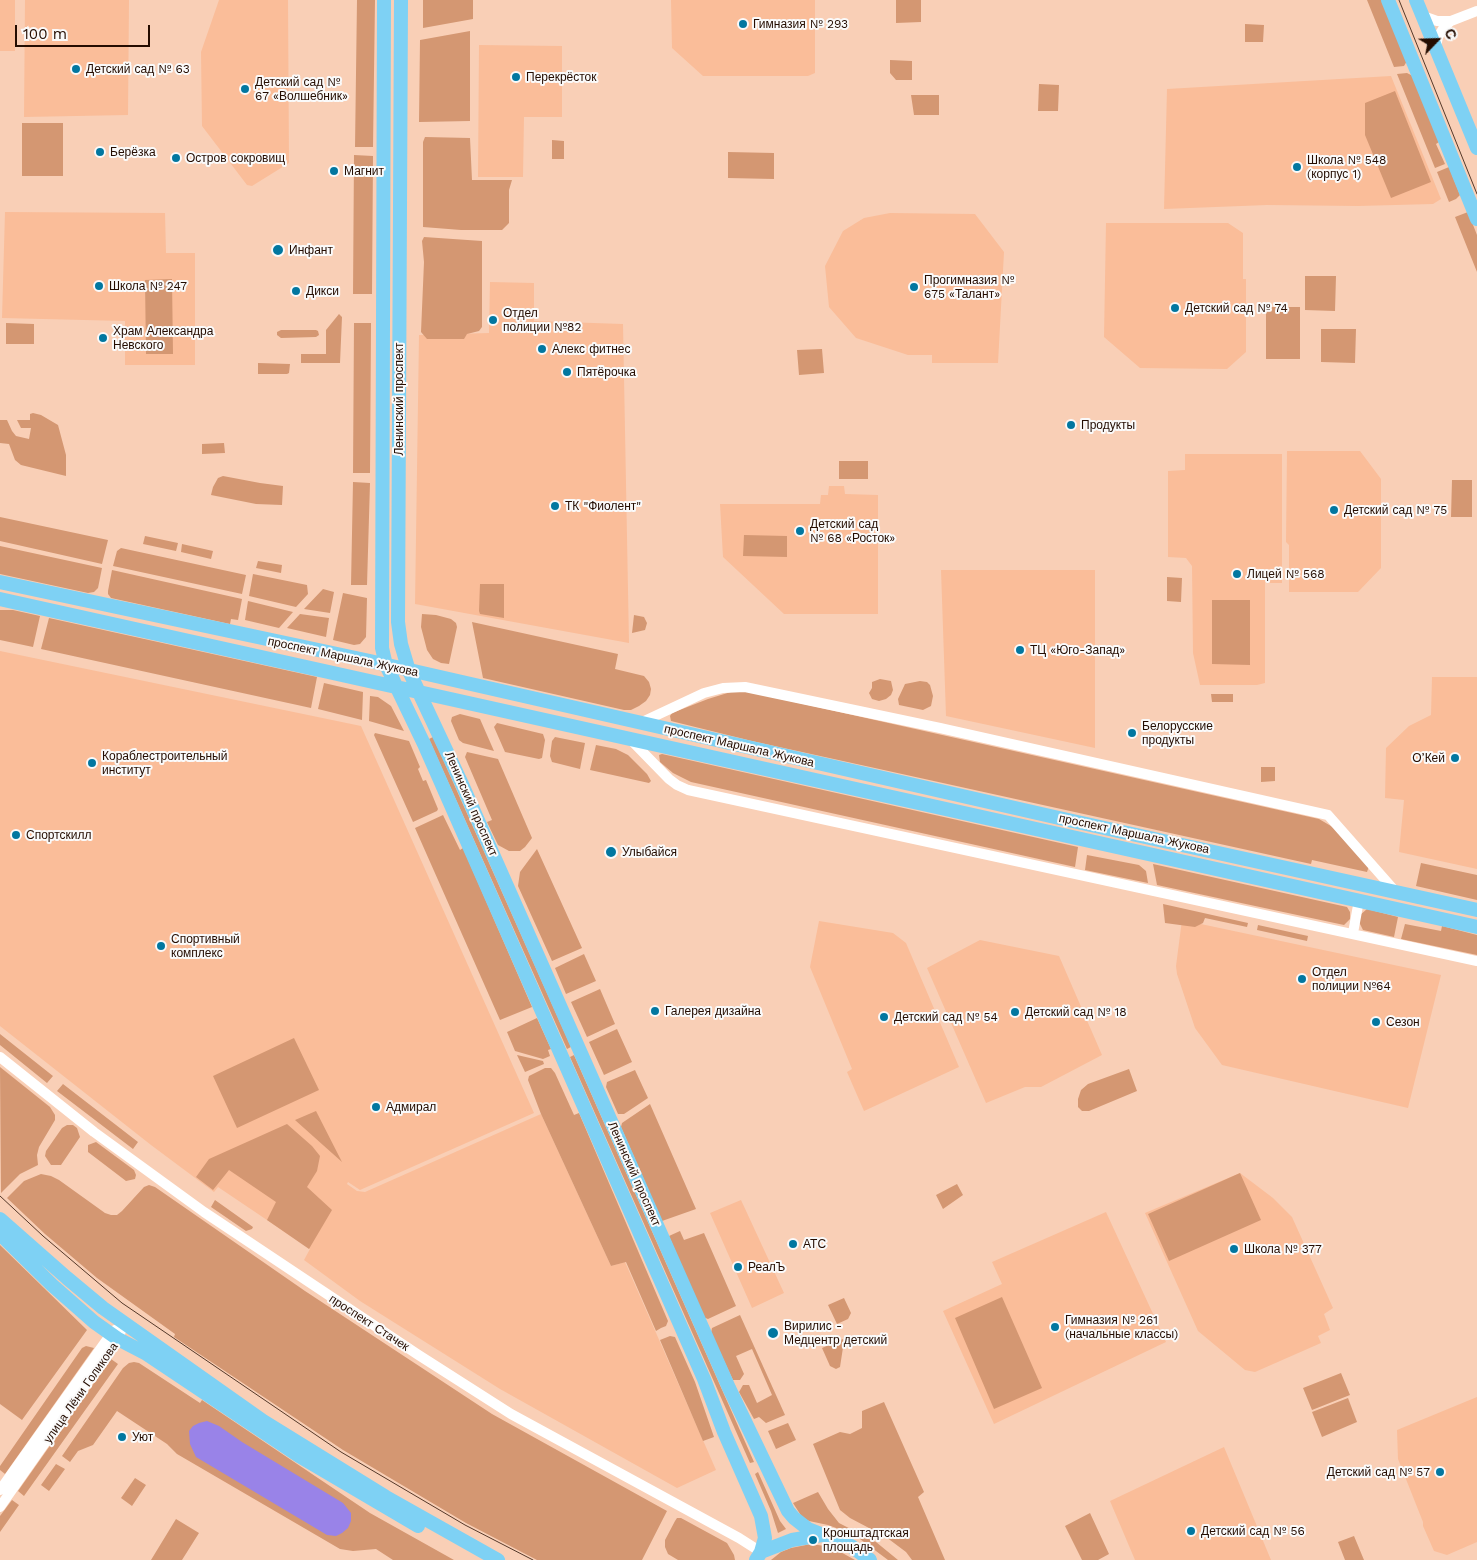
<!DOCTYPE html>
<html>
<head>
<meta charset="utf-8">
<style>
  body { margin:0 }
  #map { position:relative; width:1477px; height:1560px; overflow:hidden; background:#f9cfb6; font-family:"Work Sans",sans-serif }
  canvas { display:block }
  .north { position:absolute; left:1412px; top:15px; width:50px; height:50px; -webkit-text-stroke:4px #fafafa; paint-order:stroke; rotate:66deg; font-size:14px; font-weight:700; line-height:20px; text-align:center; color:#240c00 }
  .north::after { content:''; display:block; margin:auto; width:18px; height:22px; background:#240c00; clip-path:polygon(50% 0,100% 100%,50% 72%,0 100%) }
  .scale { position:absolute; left:15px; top:25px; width:135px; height:22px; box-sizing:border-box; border:2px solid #240c00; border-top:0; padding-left:6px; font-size:15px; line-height:18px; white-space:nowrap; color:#240c00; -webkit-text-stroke:4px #fafafa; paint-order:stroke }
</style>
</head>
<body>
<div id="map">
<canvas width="1477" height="1560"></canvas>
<div class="north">С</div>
<div class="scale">100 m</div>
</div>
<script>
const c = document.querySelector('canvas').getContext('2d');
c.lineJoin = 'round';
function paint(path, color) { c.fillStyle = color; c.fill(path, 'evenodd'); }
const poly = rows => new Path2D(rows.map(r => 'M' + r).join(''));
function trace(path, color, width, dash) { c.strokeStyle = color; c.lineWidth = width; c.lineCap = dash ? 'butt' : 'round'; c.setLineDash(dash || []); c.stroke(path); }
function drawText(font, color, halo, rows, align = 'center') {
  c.font = font + ' "Work Sans",sans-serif'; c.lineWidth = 4; c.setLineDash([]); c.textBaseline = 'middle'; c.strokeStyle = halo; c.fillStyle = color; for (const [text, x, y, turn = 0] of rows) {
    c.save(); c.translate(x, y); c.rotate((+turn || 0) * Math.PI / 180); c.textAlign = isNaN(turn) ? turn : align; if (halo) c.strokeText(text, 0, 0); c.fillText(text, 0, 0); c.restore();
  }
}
paint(poly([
  [0,0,15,0,15,51,0,51],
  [25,0,129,0,128,115,24,117],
  [219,0,288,0,289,163,252,186,247,185,202,126,201,52],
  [671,0,815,0,815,73,808,76,703,76,672,48],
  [479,45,562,46,562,117,524,117,523,177,478,177],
  [1391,76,1441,199,1433,204,1358,206,1267,205,1164,209,1167,89],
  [5,212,165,213,166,253,195,253,195,365,125,365,125,321,2,318],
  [890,213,975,214,1004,252,998,363,932,363,932,355,908,355,856,338,829,307,825,266,843,231,864,218],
  [1106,223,1228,223,1243,233,1243,279,1246,279,1246,352,1227,369,1140,368,1104,337],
  [490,282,534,283,534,321,623,324,629,643,415,604,419,335,489,333],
  [1287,451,1360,451,1381,479,1381,568,1358,592,1289,592,1289,545,1286,542],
  [1185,454,1282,454,1282,583,1265,583,1265,683,1257,685,1200,685,1193,653,1192,566,1186,558,1168,557,1168,471,1185,470],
  [829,486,844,486,845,494,878,495,878,614,784,614,723,557,720,504,820,504,821,495,828,495],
  [941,570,1095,570,1095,748,946,716],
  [0,651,361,726,534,1113,360,1190,348,1182,347,1184,357,1191,365,1192,541,1114,611,1266,625,1262,716,1470,677,1488,500,1389,360,1301,304,1260,310,1249,218,1187,214,1192,151,1145,0,1026],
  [1432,677,1477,677,1477,869,1399,852,1404,800,1385,798,1386,748,1409,726,1431,715],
  [1182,920,1441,975,1408,1108,1222,1065,1195,1028,1177,974,1176,966],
  [819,921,893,933,906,943,959,1067,864,1111,847,1072,852,1069,810,967],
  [980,940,1059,956,1102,1055,1041,1087,1025,1087,986,1103,927,968],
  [1240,1173,1273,1198,1292,1217,1333,1308,1324,1314,1330,1330,1318,1336,1321,1343,1255,1372,1245,1370,1198,1331,1145,1213],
  [741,1200,784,1293,752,1308,710,1213],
  [1106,1212,1166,1342,994,1424,943,1311,1002,1284,992,1262],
  [1477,1397,1477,1542,1447,1555,1434,1551,1423,1526,1423,1522,1398,1459,1397,1430],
  [1224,1447,1271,1560,1135,1560,1110,1501]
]), '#fabd99');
paint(poly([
  [357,0,375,0,373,147,355,147],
  [423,0,473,0,473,19,423,28],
  [896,0,921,0,921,22,896,23],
  [1367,0,1382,0,1407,61,1404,66,1394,67],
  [1245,24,1264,25,1263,42,1245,42],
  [470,31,470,121,419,122,420,40],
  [890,60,912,61,912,80,896,80,890,73],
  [1407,73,1413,76,1439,142,1436,144,1445,164,1435,168,1397,74],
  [1039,84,1059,85,1058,111,1038,111],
  [1395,91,1431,182,1391,198,1365,135,1365,103],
  [911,95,939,95,939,115,914,115],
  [22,123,63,123,63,176,22,176],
  [425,137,470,138,472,180,512,180,509,190,509,223,502,230,461,230,423,227,423,142],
  [552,140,564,141,564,159,552,159],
  [728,152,774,153,774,179,728,178],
  [354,155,373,156,372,294,353,294],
  [1449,167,1460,195,1456,199,1449,202,1437,172],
  [1468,212,1477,235,1477,272,1455,217],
  [424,237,482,241,482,327,479,331,467,334,464,339,427,339,421,332,424,262,422,241],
  [1305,276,1336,276,1335,311,1305,310],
  [172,279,173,354,146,354,145,280],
  [1266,307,1300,307,1300,359,1266,359],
  [339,314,342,317,340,363,301,363,301,354,326,354,326,330],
  [6,323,34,324,34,344,6,344],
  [354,323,371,323,370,473,353,473],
  [1321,329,1356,329,1355,363,1321,362],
  [281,330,316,330,318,331,319,335,316,337,281,338,277,335,277,332],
  [822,349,824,373,799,375,797,350],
  [258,363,290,364,289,373,287,374,258,374],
  [33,413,41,415,58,425,66,455,66,476,21,465,15,460,9,444,0,443,0,420,7,420,12,431,16,436,29,439,31,428,21,428,17,420,30,420,30,414],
  [224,443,225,453,202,454,202,444],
  [839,461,868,461,868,479,839,479],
  [223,476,260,483,283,486,282,505,256,504,211,495,213,487,218,478],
  [1452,480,1472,480,1472,517,1451,517],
  [353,482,370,483,367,585,351,585],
  [0,517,108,540,102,564,0,541],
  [744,535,787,536,787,557,743,556],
  [145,536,178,543,176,551,143,544],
  [182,544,213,551,211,559,181,552],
  [0,546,102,568,98,588,94,592,88,593,0,574],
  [121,548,246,575,242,594,113,566,117,551],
  [258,561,282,565,281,573,256,568],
  [112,570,242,599,238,620,231,619,230,624,111,598,108,594,108,591],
  [253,574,307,585,308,594,296,607,249,596],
  [1167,577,1182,578,1181,602,1167,601],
  [480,584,504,584,504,618,480,614,479,611],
  [323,589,334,592,330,613,304,609],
  [343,593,367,598,366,637,360,644,354,645,333,640],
  [1212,600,1250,600,1250,665,1212,664],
  [248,601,293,612,279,628,245,620],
  [0,610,13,610,40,616,33,647,0,640],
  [300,614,329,618,326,637,287,628],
  [422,614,436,615,451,619,456,623,457,627,449,664,441,663,433,659,427,650,421,627],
  [634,615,644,617,647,623,645,630,632,633],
  [49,618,317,677,311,708,41,649],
  [472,622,618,654,615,669,644,676,649,682,651,689,650,695,646,701,639,706,631,710,624,710,483,678],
  [880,679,891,681,893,690,891,695,886,699,879,701,872,699,869,693,872,688,872,682],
  [920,681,927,682,930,685,933,696,931,706,923,710,899,705,898,699,905,684],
  [324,683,363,692,362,720,318,709],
  [734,691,745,691,1319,819,1336,829,1369,866,1367,872,1312,860,1311,864,752,741,671,721,670,716,672,713,708,699],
  [1211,694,1233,694,1233,702,1212,702],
  [370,696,378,697,391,706,404,731,369,721],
  [460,714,480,719,494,751,463,743,459,740,451,721,452,717],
  [497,723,543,734,545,740,542,758,539,759,505,752,494,727],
  [375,733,409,741,420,767,418,769,423,781,426,780,438,809,437,811,413,822,374,735],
  [433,737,571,1047,567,1049,429,739],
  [555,737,585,743,580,769,552,762,550,756,552,741],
  [596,745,616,749,628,755,647,774,651,781,649,783,590,770],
  [467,752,498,759,532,838,525,847,520,851,509,851,498,845,487,822,492,820,465,757],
  [662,754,1078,847,1075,867,691,782,673,773,660,762,659,755],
  [1261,767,1275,767,1275,781,1261,782],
  [443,815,460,850,463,848,532,1007,500,1020,415,828],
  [537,849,582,948,552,961,518,886,520,872],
  [1087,855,1139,865,1146,871,1148,883,1085,870],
  [1421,863,1477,875,1477,900,1416,886],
  [1153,864,1347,907,1350,912,1350,919,1344,925,1157,885],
  [1163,904,1248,923,1247,927,1205,918,1203,923,1195,927,1165,923],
  [1367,909,1398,917,1394,937,1363,930,1359,922,1360,915],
  [1405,924,1441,931,1442,926,1477,935,1477,955,1401,939],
  [1258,925,1308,936,1307,941,1257,930],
  [584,954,596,981,566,994,555,968],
  [600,989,615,1024,587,1037,571,1002],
  [537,1018,551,1049,548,1050,550,1056,543,1059,515,1051,507,1032],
  [617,1029,632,1062,604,1075,589,1042],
  [0,1034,53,1076,47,1083,0,1045],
  [294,1038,319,1090,237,1128,213,1076],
  [517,1055,543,1061,544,1064,525,1072],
  [574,1055,754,1462,750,1463,570,1057],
  [0,1067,50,1107,55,1115,55,1120,39,1147,37,1155,38,1165,20,1174,1,1193],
  [545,1068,551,1068,555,1073,574,1115,579,1113,668,1321,666,1326,661,1328,656,1331,626,1262,611,1266,541,1114,528,1080,529,1076],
  [1129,1069,1137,1091,1089,1111,1082,1111,1078,1107,1078,1099,1081,1090,1088,1084],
  [635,1070,648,1098,624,1114,618,1114,606,1087,607,1082],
  [63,1084,138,1142,133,1149,57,1091],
  [650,1104,696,1209,662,1221,621,1127,622,1123],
  [316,1111,342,1162,295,1120],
  [287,1124,312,1146,320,1156,317,1171,307,1187,332,1210,309,1249,267,1220,276,1202,229,1170,213,1190,196,1177,209,1159],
  [67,1125,73,1125,77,1128,80,1137,61,1165,51,1165,45,1156,46,1151,62,1128],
  [96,1142,134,1170,136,1175,135,1179,126,1181,88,1152,88,1145],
  [1240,1173,1261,1220,1169,1261,1148,1214],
  [41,1174,51,1176,59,1180,105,1213,111,1215,117,1215,122,1211,144,1187,149,1185,155,1187,305,1291,492,1414,667,1511,642,1560,537,1560,466,1523,343,1450,174,1337,175,1334,97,1278,45,1234,7,1198,24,1181],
  [957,1184,963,1195,943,1209,936,1195],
  [215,1200,253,1227,252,1229,246,1231,211,1207],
  [680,1231,684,1240,704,1233,736,1306,708,1319,703,1317,669,1236],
  [0,1245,87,1330,22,1420,0,1404],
  [1002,1297,1042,1388,994,1409,955,1318],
  [844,1298,851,1313,848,1319,837,1324,828,1305],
  [740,1315,785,1415,766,1423,759,1417,754,1419,739,1392,743,1385,749,1385,757,1403,772,1395,752,1349,736,1356,744,1374,740,1380,733,1380,711,1333,712,1328],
  [670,1336,675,1337,695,1382,714,1437,703,1441,660,1340],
  [843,1339,844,1341,840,1367,836,1369,830,1366,822,1348],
  [86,1346,94,1348,5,1474,0,1470,0,1466,82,1348],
  [111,1359,118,1364,24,1496,18,1491],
  [134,1362,139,1363,200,1403,202,1400,370,1513,454,1560,393,1560,376,1549,353,1551,340,1549,177,1454,167,1444,117,1411,93,1445,78,1451,70,1462,62,1456,123,1368,129,1363],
  [1341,1373,1350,1395,1312,1410,1303,1388],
  [1348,1398,1357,1422,1322,1437,1312,1412],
  [884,1402,924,1492,918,1497,945,1560,912,1560,906,1552,886,1537,850,1518,840,1510,813,1444,840,1432,850,1434,862,1428,862,1411],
  [788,1423,796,1440,776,1449,768,1431],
  [56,1464,65,1469,49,1491,41,1485],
  [758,1472,780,1521,786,1529,778,1533,771,1511,755,1474],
  [135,1478,146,1485,132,1506,121,1498],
  [818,1492,828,1509,839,1523,876,1542,898,1560,888,1560,860,1539,844,1531,828,1525,809,1521,802,1517,793,1503],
  [12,1500,19,1505,0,1532,0,1516],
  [1090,1513,1109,1554,1098,1560,1082,1560,1065,1526],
  [677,1518,681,1518,727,1543,734,1555,735,1560,678,1560,668,1554,665,1547,665,1540,675,1521],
  [176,1519,199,1533,182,1560,151,1560],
  [1354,1536,1364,1560,1345,1560,1338,1542],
  [811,1544,825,1546,837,1550,855,1560,771,1560,781,1552,791,1548]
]), '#d49772');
paint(poly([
  [207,1421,219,1426,242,1442,343,1503,351,1513,351,1521,348,1528,342,1533,336,1536,327,1535,196,1457,190,1444,189,1431,193,1426,199,1423]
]), '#9983e8');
trace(poly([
  [1423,16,1437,21,1451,21],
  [1436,47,1438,37,1444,27,1451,21,1477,11],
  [640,723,704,693,723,688,745,687,940,728,1328,815,1395,891],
  [630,739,669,779,677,785,688,790,1477,961],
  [1353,933,1359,900],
  [0,1057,94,1132,204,1212,417,1354,511,1414,739,1538,761,1552],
  [0,1490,111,1334,115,1330],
  [0,1507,118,1339,124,1323]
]), '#fff', 10);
trace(poly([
  [384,0,382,648,386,665,424,744,540,1007,704,1379,724,1432,761,1516,765,1538,761,1552,756,1560],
  [401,0,398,622,401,644,409,671,461,782,729,1388,788,1511,794,1518,808,1529,851,1546,870,1560],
  [1388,0,1477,219],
  [1416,0,1477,148],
  [0,582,370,661,1059,818,1477,910],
  [0,599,1477,927],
  [0,1219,67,1278,103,1308,263,1421,386,1497,498,1560],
  [0,1234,52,1285,94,1322,118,1339,145,1353,299,1456,418,1526],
  [761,1552,792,1540,822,1535]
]), '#7ed1f4', 14);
trace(poly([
  [1399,0,1477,194],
  [0,1196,43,1236,122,1303,341,1452,465,1525,533,1560]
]), '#55392a', 1);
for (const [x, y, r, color] of [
  [743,24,5,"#0277a0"],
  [76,69,5,"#0277a0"],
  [516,77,5,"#0277a0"],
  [245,89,5,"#0277a0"],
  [100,152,5,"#0277a0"],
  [176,158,5,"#0277a0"],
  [1297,167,5,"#0277a0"],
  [334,171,5,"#0277a0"],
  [278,250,6,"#0277a0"],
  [99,286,5,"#0277a0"],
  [914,287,5,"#0277a0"],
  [296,291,5,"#0277a0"],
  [1175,308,5,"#0277a0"],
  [493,320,5,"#0277a0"],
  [103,338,5,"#0277a0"],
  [542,349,5,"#0277a0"],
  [567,372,5,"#0277a0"],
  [1071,425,5,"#0277a0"],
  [555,506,5,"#0277a0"],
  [1334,510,5,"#0277a0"],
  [800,531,5,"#0277a0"],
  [1237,574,5,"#0277a0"],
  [1020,650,5,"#0277a0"],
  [1132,733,5,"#0277a0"],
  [1455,758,5,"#0277a0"],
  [92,763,5,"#0277a0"],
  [16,835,5,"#0277a0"],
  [611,852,6,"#0277a0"],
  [161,946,5,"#0277a0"],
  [1302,979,5,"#0277a0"],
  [655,1011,5,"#0277a0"],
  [1015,1012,5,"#0277a0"],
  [884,1017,5,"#0277a0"],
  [1376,1022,5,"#0277a0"],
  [376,1107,5,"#0277a0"],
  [793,1244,5,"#0277a0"],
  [1234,1249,5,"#0277a0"],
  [738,1267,5,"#0277a0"],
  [1055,1327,5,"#0277a0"],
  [773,1333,6,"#0277a0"],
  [122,1437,5,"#0277a0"],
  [1440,1472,5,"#0277a0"],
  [1191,1531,5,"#0277a0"],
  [813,1540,5,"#0277a0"]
]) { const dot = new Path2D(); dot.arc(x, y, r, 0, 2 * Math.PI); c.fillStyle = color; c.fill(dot); trace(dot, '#fafafa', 2); }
drawText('12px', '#240c00', '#fafafa', [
  ["Гимназия № 293",753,24],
  ["Детский сад № 63",86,69],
  ["Перекрёсток",526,77],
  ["Детский сад №",255,82],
  ["67 «Волшебник»",255,96],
  ["Берёзка",110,152],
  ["Остров сокровищ",186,158],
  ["Школа № 548",1307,160],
  ["(корпус 1)",1307,174],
  ["Магнит",344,171],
  ["Инфант",289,250],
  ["Прогимназия №",924,280],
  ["675 «Талант»",924,294],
  ["Школа № 247",109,286],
  ["Дикси",306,291],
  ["Детский сад № 74",1185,308],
  ["Отдел",503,313],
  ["полиции №82",503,327],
  ["Храм Александра",113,331],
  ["Невского",113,345],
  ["Алекс фитнес",552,349],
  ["Пятёрочка",577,372],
  ["Продукты",1081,425],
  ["ТК \"Фиолент\"",565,506],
  ["Детский сад № 75",1344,510],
  ["Детский сад",810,524],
  ["№ 68 «Росток»",810,538],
  ["Лицей № 568",1247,574],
  ["ТЦ «Юго-Запад»",1030,650],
  ["Белорусские",1142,726],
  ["продукты",1142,740],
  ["Кораблестроительный",102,756],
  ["институт",102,770],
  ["О’Кей",1445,758,"right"],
  ["Спортскилл",26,835],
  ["Улыбайся",622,852],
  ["Спортивный",171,939],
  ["комплекс",171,953],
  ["Отдел",1312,972],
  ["полиции №64",1312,986],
  ["Галерея дизайна",665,1011],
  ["Детский сад № 18",1025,1012],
  ["Детский сад № 54",894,1017],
  ["Сезон",1386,1022],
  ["Адмирал",386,1107],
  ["АТС",803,1244],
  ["Школа № 377",1244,1249],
  ["РеалЪ",748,1267],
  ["Гимназия № 261",1065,1320],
  ["(начальные классы)",1065,1334],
  ["Вирилис -",784,1326],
  ["Медцентр детский",784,1340],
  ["Уют",132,1437],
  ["Детский сад № 57",1430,1472,"right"],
  ["Детский сад № 56",1201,1531],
  ["Кронштадтская",823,1533],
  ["площадь",823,1547]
], 'left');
drawText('12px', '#240c00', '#fafafa', [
  ["Ленинский проспект",399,399,-90],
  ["проспект Маршала Жукова",343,657,12],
  ["проспект Маршала Жукова",739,746,13],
  ["Ленинский проспект",471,804,66],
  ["проспект Маршала Жукова",1134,834,12],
  ["Ленинский проспект",634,1174,66],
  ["проспект Стачек",369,1323,33],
  ["улица Лёни Голикова",81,1393,-55]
]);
</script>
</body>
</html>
